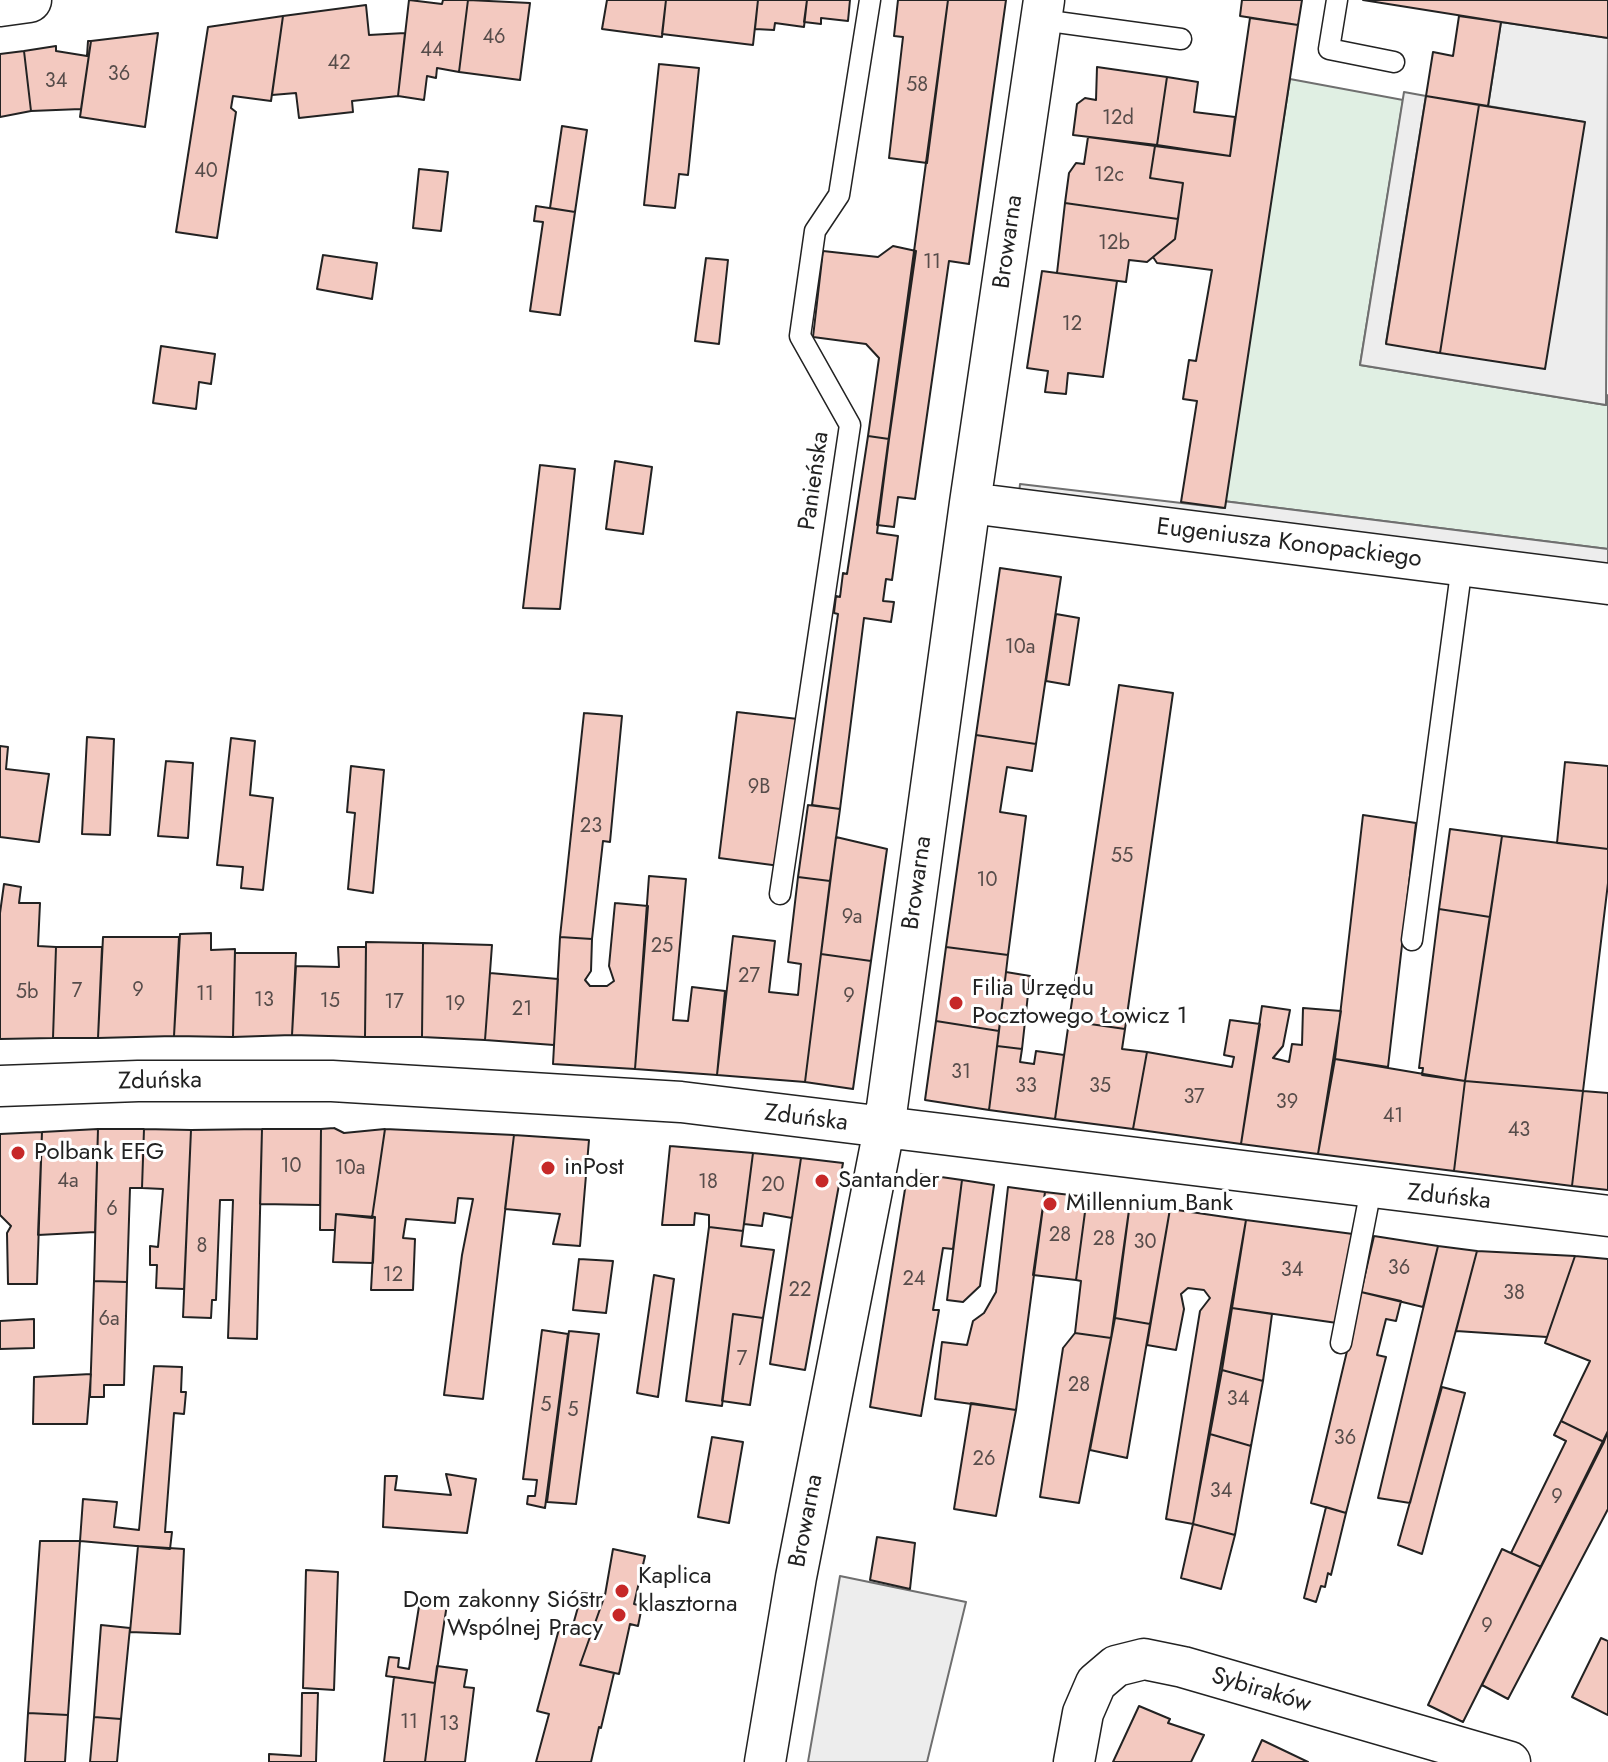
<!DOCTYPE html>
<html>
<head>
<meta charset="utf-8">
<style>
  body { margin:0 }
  canvas { display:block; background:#fff }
</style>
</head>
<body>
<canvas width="1608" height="1762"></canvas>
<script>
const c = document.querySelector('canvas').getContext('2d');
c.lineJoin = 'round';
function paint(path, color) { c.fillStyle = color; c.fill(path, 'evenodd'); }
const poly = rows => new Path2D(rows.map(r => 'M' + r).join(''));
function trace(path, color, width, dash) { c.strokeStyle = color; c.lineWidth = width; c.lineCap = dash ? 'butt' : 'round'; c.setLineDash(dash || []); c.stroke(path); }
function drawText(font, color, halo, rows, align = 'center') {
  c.font = font + ' Jost,sans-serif'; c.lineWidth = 6; c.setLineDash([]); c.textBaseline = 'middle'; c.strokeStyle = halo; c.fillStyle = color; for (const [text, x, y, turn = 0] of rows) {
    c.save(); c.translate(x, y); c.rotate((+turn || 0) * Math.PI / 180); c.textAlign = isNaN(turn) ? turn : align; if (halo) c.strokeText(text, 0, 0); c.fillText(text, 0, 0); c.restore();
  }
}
const green = poly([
  [1290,79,1403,100,1360,365,1606,405,1608,395,1608,549,1223,501,1290,79]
]);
paint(green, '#e0efe3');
trace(green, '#6f6f6f', 2);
const parking = poly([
  [1501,22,1608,38,1606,405,1360,365,1404,92,1426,96,1386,343,1440,353,1584,122,1488,106,1501,22],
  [1020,484,1224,508,1223,501,1608,549,1608,574,1018,503,1020,484],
  [840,1576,966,1602,927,1762,808,1762,840,1576]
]);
paint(parking, '#ededed');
trace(parking, '#6f6f6f', 2);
const building = poly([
  [409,0,442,4,443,0,468,0,459,72,437,68,436,78,427,76,424,100,398,96,409,0],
  [468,0,530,3,520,80,459,72,468,0],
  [607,0,666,0,662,37,602,29,607,0],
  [666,0,758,0,753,45,662,34,666,0],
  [758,0,807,0,804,27,775,23,774,30,755,29,758,0],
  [807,0,850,0,848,21,821,18,821,24,804,22,807,0],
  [898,0,948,0,927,163,889,158,903,37,894,36,898,0],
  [948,0,1006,0,969,264,949,261,915,499,898,497,894,527,877,525,948,0],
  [1242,0,1302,0,1298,25,1240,16,1242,0],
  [1363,0,1608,0,1608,38,1501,22,1363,0],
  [366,5,369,35,405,33,398,96,352,101,353,112,299,118,296,93,272,95,283,16,366,5],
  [283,16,271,101,233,96,231,108,236,112,217,238,176,232,208,27,283,16],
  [1459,16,1501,22,1488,106,1426,96,1433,52,1453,56,1459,16],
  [1250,18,1298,25,1225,508,1181,502,1197,401,1183,399,1189,360,1196,361,1212,270,1157,263,1153,257,1175,239,1183,183,1150,178,1155,146,1230,156,1250,18],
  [158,33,145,127,80,117,91,41,158,33],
  [88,41,91,41,81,109,31,111,24,51,56,46,56,51,87,56,88,41],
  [24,51,31,111,0,117,0,54,24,51],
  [659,64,699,68,688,175,679,174,675,208,644,205,659,64],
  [1097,67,1167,77,1157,145,1073,135,1077,104,1085,98,1096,100,1097,67],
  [1167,77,1198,82,1194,112,1235,117,1230,156,1157,145,1167,77],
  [1426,96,1479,105,1440,353,1386,344,1426,96],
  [1479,105,1585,122,1545,369,1440,353,1479,105],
  [562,126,587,130,575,212,550,208,562,126],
  [1088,137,1155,146,1150,178,1183,183,1178,219,1065,203,1069,173,1076,163,1084,164,1088,137],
  [419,169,448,172,441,231,413,228,419,169],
  [1065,203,1178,219,1175,239,1147,262,1129,260,1126,282,1057,273,1065,203],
  [536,206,575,212,560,315,530,311,543,222,534,221,536,206],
  [893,246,916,251,889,439,868,436,879,358,866,344,813,337,823,251,878,257,893,246],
  [323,255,377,263,372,299,317,289,323,255],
  [706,258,728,260,719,344,695,341,706,258],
  [1042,271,1117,281,1103,377,1068,373,1066,394,1045,392,1048,371,1027,368,1042,271],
  [161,346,215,354,211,384,199,382,196,409,153,403,161,346],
  [868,436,889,439,877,533,898,536,892,580,886,579,883,601,894,602,891,622,864,618,840,809,812,805,838,614,834,613,836,596,840,597,843,573,847,574,868,436],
  [615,461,652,467,643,534,606,529,615,461],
  [540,465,575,469,560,609,523,608,540,465],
  [1000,568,1061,577,1036,744,976,735,1000,568],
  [1056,614,1079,618,1069,685,1046,681,1056,614],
  [1119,685,1173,693,1125,1029,1069,1021,1119,685],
  [737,712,798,719,780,866,719,858,737,712],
  [584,713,622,716,610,842,603,841,592,939,560,937,584,713],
  [976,735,1036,744,1032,771,1007,767,1000,812,1026,816,1008,955,946,947,976,735],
  [87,737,114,739,110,835,82,834,87,737],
  [231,738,255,741,250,795,273,798,263,890,241,888,243,867,217,865,231,738],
  [0,746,8,747,6,769,49,774,39,842,0,837,0,746],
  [166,761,193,763,188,838,158,836,166,761],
  [1565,762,1608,766,1608,849,1557,843,1565,762],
  [351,766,384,770,373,893,348,889,355,813,347,812,351,766],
  [808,805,840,809,830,881,798,877,808,805],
  [1363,815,1416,823,1388,1067,1335,1059,1363,815],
  [1450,829,1502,836,1490,917,1439,909,1450,829],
  [1502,836,1608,849,1608,883,1583,1091,1465,1081,1502,836],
  [836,837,887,849,871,961,821,954,836,837],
  [649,876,686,879,673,1020,688,1021,692,987,725,991,717,1075,635,1069,649,876],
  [798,877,830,881,805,1082,717,1075,733,936,775,941,769,992,798,995,801,964,788,962,798,877],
  [4,884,21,887,19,903,40,903,38,946,56,947,53,1038,0,1039,0,913,4,884],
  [615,903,648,906,635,1069,553,1064,560,937,592,939,591,971,585,980,590,986,607,986,614,981,609,966,615,903],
  [1439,909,1490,917,1465,1081,1422,1075,1423,1068,1419,1068,1439,909],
  [211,933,211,950,235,949,233,1037,174,1036,180,934,211,933],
  [103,937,179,937,174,1036,98,1038,103,937],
  [366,942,423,943,422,1037,365,1037,366,942],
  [423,943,492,945,485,1040,422,1037,423,943],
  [56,947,102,947,98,1038,53,1038,56,947],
  [338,947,366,947,365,1037,292,1035,296,966,339,967,338,947],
  [946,947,1008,955,999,1031,936,1021,946,947],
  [235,953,296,953,292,1035,233,1037,235,953],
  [821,954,871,961,853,1089,805,1082,821,954],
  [1006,972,1030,976,1022,1049,997,1046,1006,972],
  [490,973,558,979,554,1045,485,1040,490,973],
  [1262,1006,1290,1010,1283,1046,1273,1058,1289,1062,1292,1044,1302,1045,1303,1008,1341,1011,1318,1154,1241,1144,1262,1006],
  [1230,1020,1260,1024,1241,1144,1133,1129,1147,1052,1232,1067,1234,1057,1224,1055,1230,1020],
  [936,1021,999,1031,989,1110,925,1100,936,1021],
  [1069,1021,1125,1029,1122,1049,1147,1052,1133,1129,1055,1119,1069,1021],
  [997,1046,1022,1049,1020,1062,1034,1064,1036,1051,1064,1055,1055,1119,989,1110,997,1046],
  [1335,1059,1465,1081,1454,1171,1318,1154,1335,1059],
  [1465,1081,1583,1091,1572,1186,1454,1171,1465,1081],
  [1583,1091,1608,1093,1608,1190,1572,1186,1583,1091],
  [334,1128,344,1133,385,1129,372,1218,336,1214,335,1230,320,1230,321,1129,334,1128],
  [98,1129,95,1232,38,1235,42,1132,98,1129],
  [98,1129,144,1129,142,1188,130,1188,127,1282,94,1281,98,1129],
  [144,1129,191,1130,184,1289,156,1288,157,1265,150,1265,150,1246,158,1247,163,1189,142,1188,144,1129],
  [262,1129,321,1129,320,1205,260,1204,262,1129],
  [262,1129,257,1339,228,1338,233,1200,220,1200,216,1300,212,1300,211,1318,183,1317,191,1130,262,1129],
  [385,1129,514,1135,483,1399,444,1395,462,1255,473,1199,458,1198,455,1223,406,1219,403,1238,415,1239,413,1290,371,1290,375,1217,372,1218,385,1129],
  [42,1132,37,1284,8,1284,7,1233,11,1226,0,1215,0,1134,42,1132],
  [514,1135,589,1140,580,1246,553,1244,560,1214,505,1209,514,1135],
  [670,1146,753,1153,743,1231,709,1227,709,1215,695,1213,694,1225,662,1225,670,1146],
  [753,1153,801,1158,792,1218,764,1213,762,1226,744,1224,753,1153],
  [801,1158,843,1163,805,1370,770,1364,801,1158],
  [920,1174,962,1180,953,1249,943,1248,933,1310,939,1310,921,1416,870,1407,906,1183,920,1174],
  [962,1180,994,1185,980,1286,963,1302,947,1300,962,1180],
  [1008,1187,1045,1192,1016,1410,935,1399,942,1342,967,1345,973,1321,984,1313,996,1292,1008,1187],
  [1045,1192,1087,1197,1076,1280,1033,1275,1045,1192],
  [1087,1197,1130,1203,1111,1338,1075,1333,1081,1281,1076,1280,1087,1197],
  [1130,1203,1170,1209,1150,1324,1115,1318,1130,1203],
  [1170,1209,1246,1220,1193,1524,1166,1519,1200,1311,1210,1298,1204,1290,1188,1288,1181,1294,1184,1309,1176,1350,1147,1345,1170,1209],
  [336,1214,375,1217,373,1263,333,1262,336,1214],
  [1246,1220,1353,1234,1337,1323,1232,1308,1246,1220],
  [709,1227,743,1231,741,1246,774,1250,763,1318,733,1314,722,1406,686,1401,709,1227],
  [1374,1236,1438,1246,1423,1307,1361,1292,1374,1236],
  [1438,1246,1477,1251,1410,1503,1378,1498,1438,1246],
  [1477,1251,1575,1256,1547,1337,1456,1331,1477,1251],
  [1575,1256,1608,1259,1608,1431,1604,1442,1561,1421,1590,1361,1545,1343,1575,1256],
  [579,1259,613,1261,606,1313,573,1310,579,1259],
  [654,1275,674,1279,658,1397,637,1393,654,1275],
  [94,1281,127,1282,124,1385,104,1385,104,1397,90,1397,94,1281],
  [1361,1292,1401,1301,1396,1321,1386,1319,1377,1355,1386,1357,1346,1513,1311,1503,1361,1292],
  [1232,1308,1272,1314,1263,1381,1222,1370,1232,1308],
  [733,1314,763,1318,750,1405,722,1401,733,1314],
  [1115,1318,1150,1324,1127,1458,1090,1450,1115,1318],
  [34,1319,34,1348,0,1349,0,1321,34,1319],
  [542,1330,568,1334,545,1508,527,1504,528,1496,535,1496,537,1480,523,1479,542,1330],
  [569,1331,599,1334,576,1504,547,1502,569,1331],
  [1075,1333,1111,1338,1079,1503,1040,1497,1063,1348,1075,1333],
  [154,1366,182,1367,181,1392,186,1392,184,1414,174,1413,165,1532,172,1532,170,1549,80,1541,83,1499,117,1502,114,1527,139,1530,154,1366],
  [1222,1370,1263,1381,1251,1446,1210,1434,1222,1370],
  [91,1374,87,1424,33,1424,34,1377,91,1374],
  [1442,1387,1465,1393,1422,1554,1398,1545,1442,1387],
  [971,1403,1016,1410,996,1516,954,1509,971,1403],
  [1561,1421,1604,1442,1541,1567,1511,1553,1566,1441,1554,1435,1561,1421],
  [1608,1431,1608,1509,1508,1699,1482,1685,1608,1431],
  [1210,1434,1251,1446,1235,1535,1193,1524,1210,1434],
  [712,1437,743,1442,729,1523,698,1517,712,1437],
  [446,1474,476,1479,467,1533,383,1527,385,1476,397,1476,395,1490,451,1495,446,1474],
  [1326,1507,1346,1513,1331,1575,1328,1573,1325,1587,1321,1586,1316,1602,1304,1598,1326,1507],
  [1193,1524,1235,1535,1221,1589,1181,1578,1193,1524],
  [877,1537,915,1543,910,1589,870,1580,877,1537],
  [40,1541,80,1541,68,1715,28,1713,40,1541],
  [138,1546,184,1549,180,1634,130,1632,138,1546],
  [613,1549,645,1556,634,1604,642,1606,638,1626,630,1624,619,1674,580,1665,605,1595,613,1549],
  [1502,1549,1541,1567,1463,1722,1428,1705,1502,1549],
  [306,1570,338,1572,334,1690,303,1688,306,1570],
  [582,1593,605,1595,580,1665,614,1673,601,1728,599,1727,591,1762,536,1762,549,1714,537,1711,559,1629,571,1632,582,1593],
  [420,1600,447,1604,435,1683,386,1676,389,1657,399,1658,398,1667,409,1669,420,1600],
  [101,1625,130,1628,121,1719,94,1717,101,1625],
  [1601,1638,1608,1641,1608,1715,1572,1697,1601,1638],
  [437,1666,467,1670,464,1687,474,1688,465,1762,425,1762,437,1666],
  [394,1677,435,1683,425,1762,384,1762,394,1677],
  [302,1693,318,1693,316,1762,269,1762,269,1754,301,1756,302,1693],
  [1139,1706,1170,1719,1168,1723,1204,1735,1191,1762,1113,1762,1139,1706],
  [28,1713,68,1715,65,1762,25,1762,28,1713],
  [94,1717,121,1719,117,1762,90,1762,94,1717],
  [1262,1740,1308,1762,1252,1762,1262,1740]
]);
paint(building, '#f3c9c0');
trace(building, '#222', 2);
const lane = poly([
  [1337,0,1329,49,1394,62],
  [1042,20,1181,39],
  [780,894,850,425,800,336,815,231,839,195,870,0],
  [1412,940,1462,565],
  [1341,1343,1371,1189]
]);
const street = poly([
  [970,503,1608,584],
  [0,1086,138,1081,332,1081,681,1102,1608,1216],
  [765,1762,796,1577,884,1129,970,503,1044,0],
  [1074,1762,1083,1713,1096,1683,1116,1666,1144,1659,1183,1667,1510,1762]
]);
const secondary = poly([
  [0,4,29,0]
]);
trace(lane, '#222', 23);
trace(street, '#222', 43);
trace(secondary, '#222', 47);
trace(lane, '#fff', 20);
trace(street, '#fff', 40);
trace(secondary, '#fff', 44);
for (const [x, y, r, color] of [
  [956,1003,8,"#c62828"],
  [18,1153,8,"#c62828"],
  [548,1168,8,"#c62828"],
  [822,1181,8,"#c62828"],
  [1050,1204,8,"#c62828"],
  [622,1591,8,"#c62828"],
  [619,1615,8,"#c62828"]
]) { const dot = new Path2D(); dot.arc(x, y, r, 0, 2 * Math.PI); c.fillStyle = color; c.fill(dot); trace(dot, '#fff', 3); }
drawText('20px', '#564c4a', null, [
  ["46",494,38],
  ["44",432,51],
  ["42",339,64],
  ["36",119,75],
  ["34",56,82],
  ["58",917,86],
  ["12d",1118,119],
  ["40",206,172],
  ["12c",1109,176],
  ["12b",1114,244],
  ["11",932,263],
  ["12",1072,325],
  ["10a",1020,648],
  ["9B",759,788],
  ["23",591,827],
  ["55",1122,857],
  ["10",987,881],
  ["9a",852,918],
  ["25",662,947],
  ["27",749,977],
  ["9",138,991],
  ["7",77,992],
  ["5b",27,993],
  ["11",205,995],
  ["9",849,997],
  ["13",264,1001],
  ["15",330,1002],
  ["17",394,1003],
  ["19",455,1005],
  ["21",522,1010],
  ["31",961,1073],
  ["33",1026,1087],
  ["35",1100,1087],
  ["37",1194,1098],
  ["39",1287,1103],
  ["41",1393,1117],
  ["43",1519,1131],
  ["10",291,1167],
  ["10a",350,1169],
  ["4a",68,1182],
  ["18",708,1183],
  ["20",773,1186],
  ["6",112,1210],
  ["28",1060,1236],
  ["28",1104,1240],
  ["30",1145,1243],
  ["8",202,1247],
  ["36",1399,1269],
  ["34",1292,1271],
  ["12",393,1276],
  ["24",914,1280],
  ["22",800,1291],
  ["38",1514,1294],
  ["6a",109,1320],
  ["7",742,1360],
  ["28",1079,1386],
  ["34",1238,1400],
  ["5",546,1406],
  ["5",573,1411],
  ["36",1345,1439],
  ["26",984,1460],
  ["34",1221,1492],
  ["9",1557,1498],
  ["9",1487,1627],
  ["11",409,1723],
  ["13",449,1725]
]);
drawText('24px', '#222', '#fff', [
  ["Browarna",1009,242,-82],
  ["Panieńska",815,481,-82],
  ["Eugeniusza Konopackiego",1289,544,7],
  ["Browarna",918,883,-82],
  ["Zduńska",160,1082,-1],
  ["Zduńska",806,1119,7],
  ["Zduńska",1449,1198,6],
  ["Browarna",807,1521,-79],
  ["Sybiraków",1261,1691,17]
]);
drawText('24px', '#222', '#fff', [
  ["Filia Urzędu",972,989],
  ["Pocztowego Łowicz 1",972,1017],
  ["Polbank EFG",34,1153],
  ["inPost",564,1168],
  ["Santander",838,1181],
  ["Millennium Bank",1066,1204],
  ["Kaplica",638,1577],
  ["klasztorna",638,1605],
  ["Dom zakonny Sióstr",603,1601,"right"],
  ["Wspólnej Pracy",603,1629,"right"]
], 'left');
</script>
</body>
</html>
